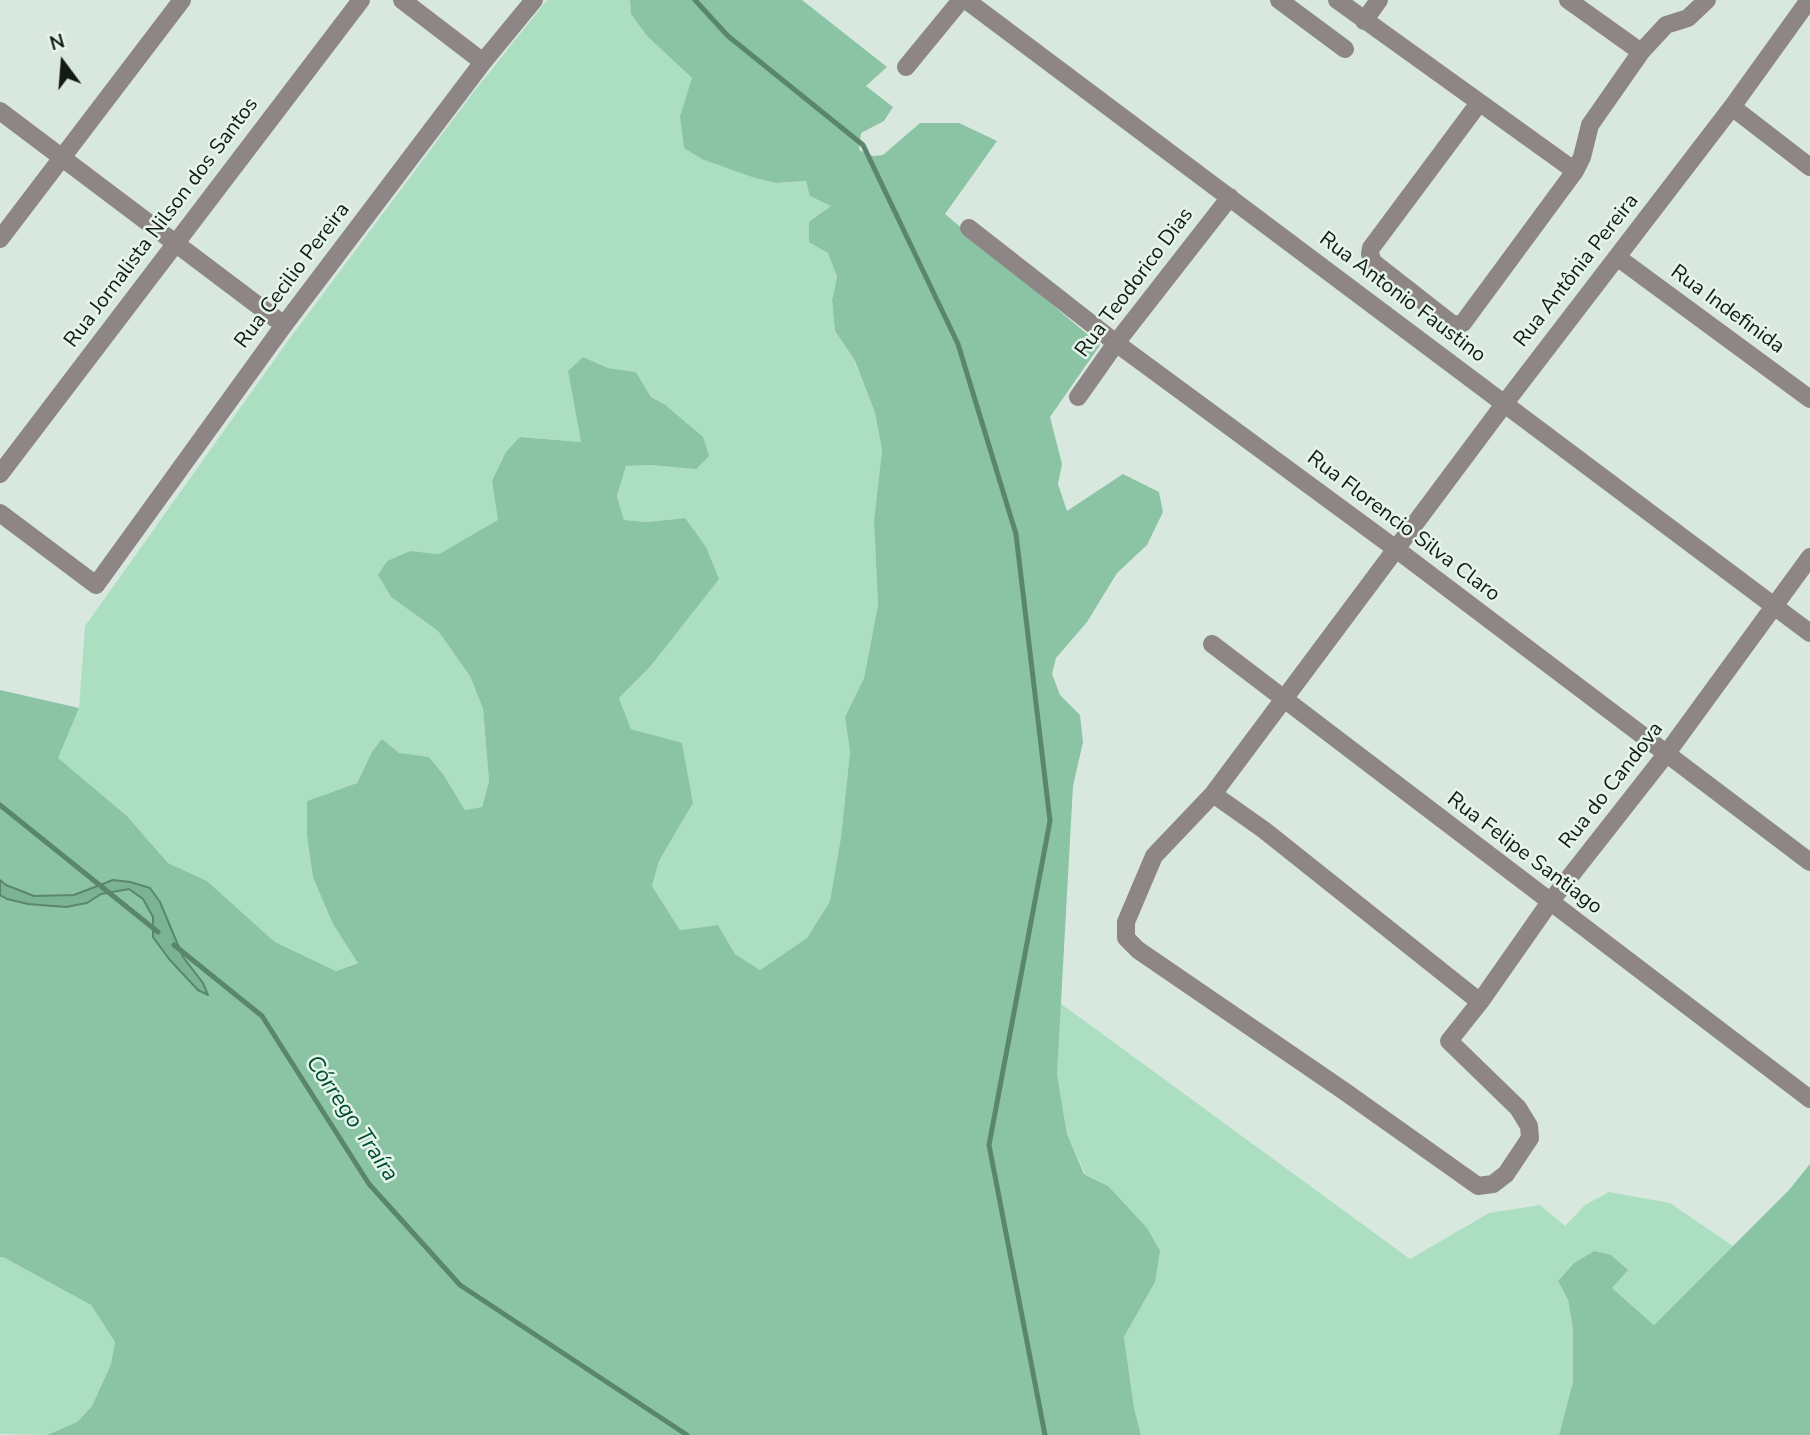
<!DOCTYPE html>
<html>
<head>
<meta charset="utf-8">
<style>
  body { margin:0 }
  #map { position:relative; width:1810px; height:1435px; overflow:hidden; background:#d9e8df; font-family:"Nunito Sans",sans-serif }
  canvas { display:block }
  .north { position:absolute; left:28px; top:28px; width:70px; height:70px; -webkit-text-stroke:5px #e6f5ec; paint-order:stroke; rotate:344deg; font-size:19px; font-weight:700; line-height:28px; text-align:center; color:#141a16 }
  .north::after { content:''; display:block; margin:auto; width:24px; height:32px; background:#141a16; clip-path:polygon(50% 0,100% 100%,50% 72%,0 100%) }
</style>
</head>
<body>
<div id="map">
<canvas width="1810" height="1435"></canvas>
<div class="north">N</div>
</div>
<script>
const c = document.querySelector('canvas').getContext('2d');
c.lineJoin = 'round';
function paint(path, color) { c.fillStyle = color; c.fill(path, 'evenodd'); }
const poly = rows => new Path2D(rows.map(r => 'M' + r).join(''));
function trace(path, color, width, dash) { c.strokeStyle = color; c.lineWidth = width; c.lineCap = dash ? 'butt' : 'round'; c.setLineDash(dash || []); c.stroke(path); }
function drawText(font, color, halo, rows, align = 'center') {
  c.font = font + ' "Nunito Sans",sans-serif'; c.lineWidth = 5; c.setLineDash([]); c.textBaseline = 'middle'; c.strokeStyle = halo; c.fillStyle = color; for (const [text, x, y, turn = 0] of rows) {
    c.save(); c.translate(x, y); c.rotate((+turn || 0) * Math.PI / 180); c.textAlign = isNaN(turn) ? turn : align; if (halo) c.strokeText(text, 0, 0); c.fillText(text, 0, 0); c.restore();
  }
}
paint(poly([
  [547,0,630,0,631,14,647,36,692,78,690,90,735,169,755,178,776,183,807,181,832,206,828,253,837,277,832,300,835,331,854,360,875,413,882,450,874,521,878,605,864,678,845,717,850,752,841,837,830,901,807,938,760,970,735,954,718,925,680,930,652,886,659,861,693,803,682,744,631,729,619,698,649,668,675,634,685,518,647,522,624,520,617,496,626,466,651,465,664,404,651,397,636,372,608,368,583,357,568,371,581,442,520,437,492,481,499,520,439,554,410,551,387,561,379,575,391,597,438,631,470,676,483,709,489,781,482,807,465,810,443,774,429,757,372,752,357,783,307,801,333,924,359,962,336,971,275,942,207,881,168,863,127,816,57,758,79,708,85,626,285,345,472,94],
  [1060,1003,1410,1259,1489,1213,1540,1205,1565,1226,1585,1205,1609,1192,1670,1203,1733,1246,1654,1325,1611,1287,1594,1251,1574,1263,1558,1281,1568,1300,1573,1329,1573,1382,1559,1435,1141,1435,1134,1408,1124,1337,1155,1282,1108,1186,1085,1174,1067,1134,1057,1074],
  [0,1257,3,1257,91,1305,115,1342,111,1364,92,1406,77,1422,47,1435,0,1434]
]), '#acdfc2');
paint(poly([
  [630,0,802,0,887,67,866,86,893,107,884,121,861,133,859,150,873,156,883,155,920,123,959,123,997,141,945,214,1100,345,1050,417,1062,464,1058,484,1067,511,1123,474,1159,492,1163,512,1147,545,1117,573,1087,622,1056,658,1052,674,1060,695,1080,715,1083,742,1073,786,1057,1074,1067,1134,1084,1174,1108,1186,1147,1228,1160,1251,1155,1282,1124,1337,1134,1408,1141,1435,47,1435,77,1422,92,1406,111,1364,115,1342,91,1305,3,1257,0,1257,0,895,7,899,87,903,101,894,128,889,143,899,153,917,153,937,169,959,198,990,203,983,183,957,160,902,113,880,74,895,34,896,6,885,0,880,0,690,79,708,58,758,127,816,168,863,207,881,275,942,336,971,358,963,333,924,313,877,307,835,307,801,357,783,372,752,382,739,399,753,429,757,443,774,465,810,482,807,489,781,483,709,470,676,438,631,391,597,378,575,387,561,410,551,439,554,498,520,492,481,506,452,520,437,581,442,568,371,583,357,608,368,636,372,651,397,664,404,703,437,709,456,696,469,652,465,626,466,617,496,624,520,647,522,685,518,706,547,719,579,649,668,619,698,631,729,682,743,693,803,659,861,652,886,680,930,718,925,735,954,760,970,807,938,830,901,841,837,850,752,845,717,864,678,878,605,874,521,882,450,875,413,855,361,835,331,832,300,837,277,828,253,809,242,809,222,831,206,810,196,806,181,776,183,755,178,702,159,684,148,680,116,692,78,647,36,631,14],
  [1810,1164,1810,1435,1559,1435,1573,1382,1573,1329,1568,1300,1558,1281,1574,1263,1594,1251,1611,1255,1628,1270,1612,1288,1654,1325,1789,1190]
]), '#8ac4a4');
const water = poly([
  [0,880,6,885,34,896,74,895,113,880,130,882,150,888,160,902,183,957,203,983,208,995,198,990,169,959,153,937,153,917,143,899,129,889,101,894,87,903,66,907,28,904,7,899,0,895,0,880]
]);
paint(water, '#7ab494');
trace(water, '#5b866e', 2);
trace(poly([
  [695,0,728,36,863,145,958,344,1016,534,1050,821,989,1145,1045,1435],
  [0,805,158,932],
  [174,945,262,1016,369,1184,460,1285,687,1435]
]), '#5b866e', 5);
trace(poly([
  [402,0,483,62],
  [966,0,1810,633],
  [1279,0,1345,49],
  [1337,0,1575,171],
  [1568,0,1641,52],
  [1364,21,1379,0],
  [906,67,961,0],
  [1479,103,1371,248,1370,254,1373,262,1451,323,1457,325,1463,323,1575,171,1582,157,1590,125,1641,52,1666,25,1688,18,1707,0],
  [1732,107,1810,167],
  [0,111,284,325],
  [969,228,1116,343,1396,549,1810,862],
  [0,239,182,0],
  [1617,257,1810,399],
  [1078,397,1116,343,1230,197],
  [0,474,361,0],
  [0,513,96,585,284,325,483,62,534,0],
  [1212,644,1810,1099],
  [1213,794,1154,856,1126,922,1126,938,1138,950,1344,1091,1478,1186,1493,1184,1506,1174,1530,1138,1529,1126,1518,1108,1449,1041,1480,1002,1550,902,1667,753,1810,557],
  [1480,1002,1264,830,1213,794,1505,403,1732,107,1809,0]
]), '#8e8686', 18);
drawText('21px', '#141a16', '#e6f5ec', [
  ["Rua Jornalista Nilson dos Santos",162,223,-53],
  ["Rua Antônia Pereira",1577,271,-52],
  ["Rua Cecilio Pereira",293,276,-53],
  ["Rua Teodorico Dias",1135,283,-53],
  ["Rua Antonio Faustino",1402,298,37],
  ["Rua Indefinida",1727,310,36],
  ["Rua Florencio Silva Claro",1403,527,37],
  ["Rua do Candova",1612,786,-52],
  ["Rua Felipe Santiago",1524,854,37]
]);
drawText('italic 23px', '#004d30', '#e6f5ec', [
  ["Córrego Traíra",351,1119,56]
]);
</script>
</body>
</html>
